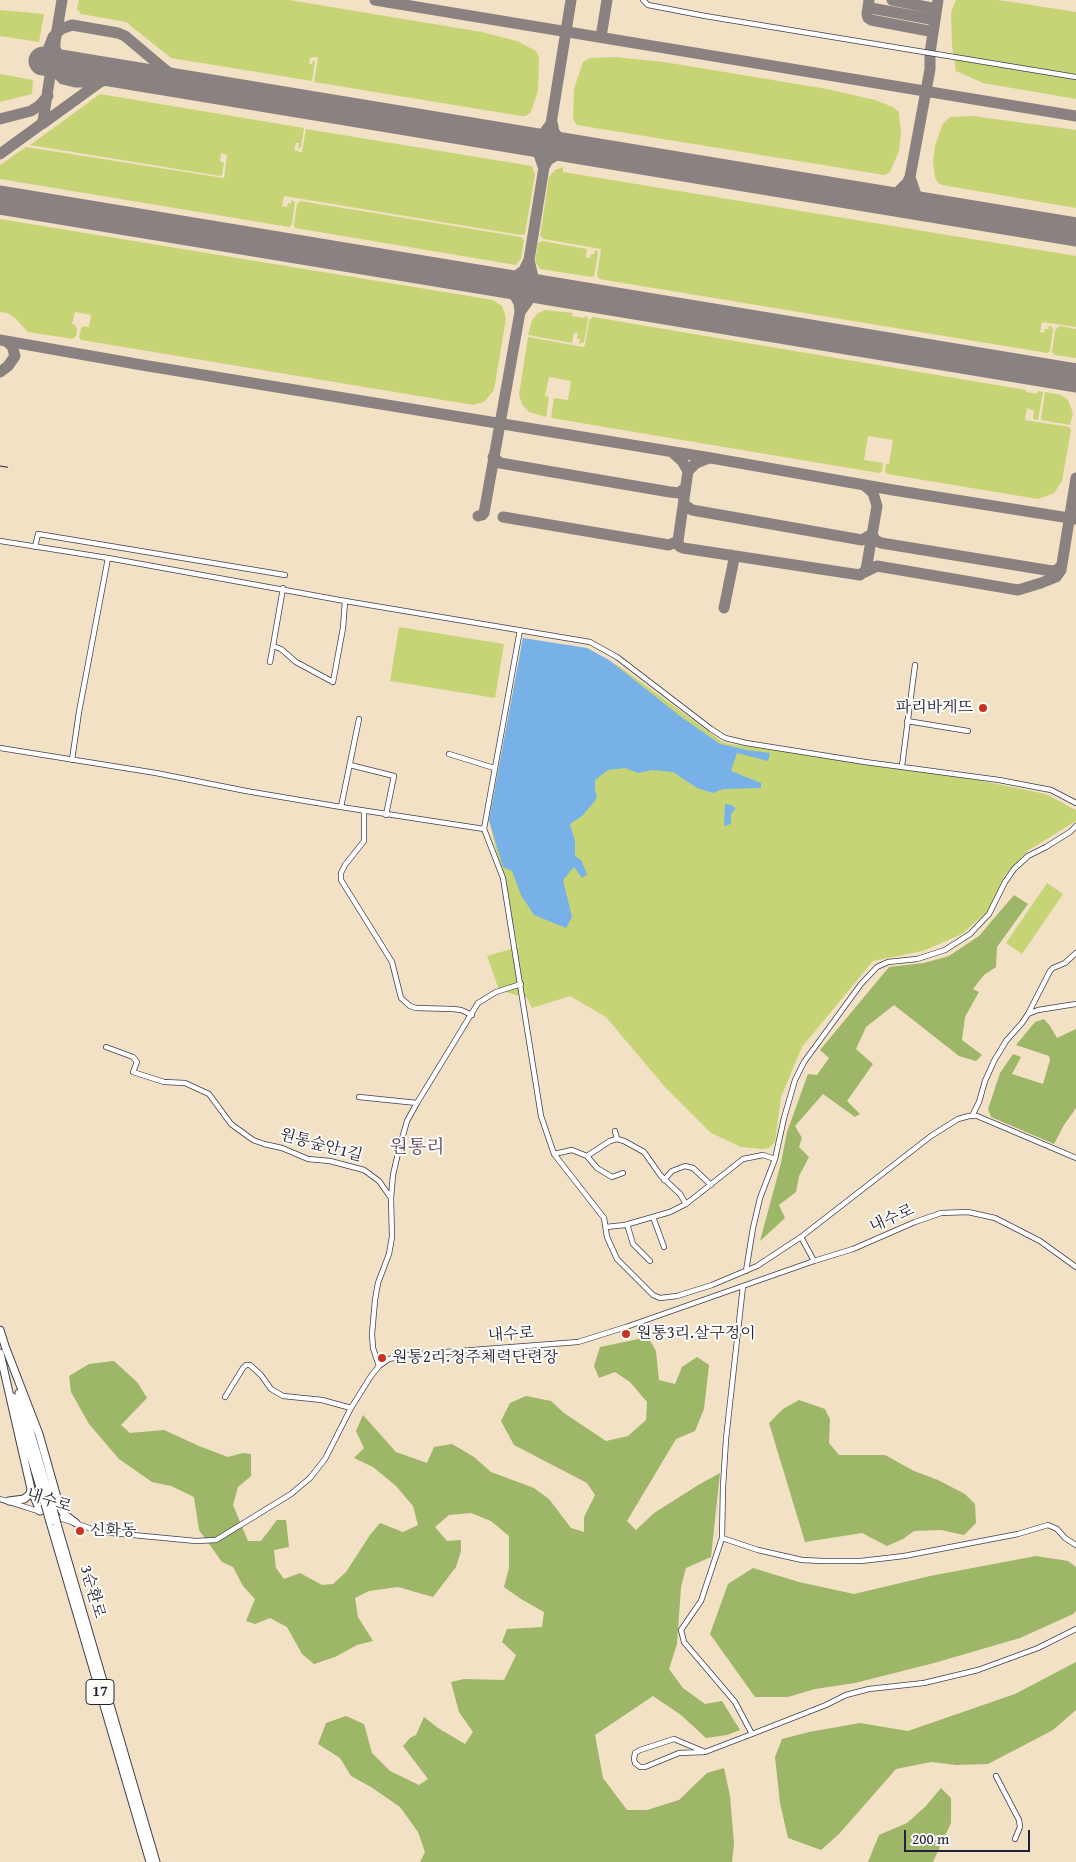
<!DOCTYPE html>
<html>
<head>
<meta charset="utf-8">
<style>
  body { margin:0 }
  #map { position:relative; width:1076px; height:1862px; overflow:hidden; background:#f2e1c4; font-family:"Gentium Book Plus",serif }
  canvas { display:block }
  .scale { position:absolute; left:904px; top:1830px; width:126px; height:22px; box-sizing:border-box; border:2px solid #22223b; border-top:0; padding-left:6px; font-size:15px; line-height:18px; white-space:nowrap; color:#22223b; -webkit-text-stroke:4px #fdfcf7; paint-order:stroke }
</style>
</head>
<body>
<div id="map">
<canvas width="1076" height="1862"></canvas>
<div class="scale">200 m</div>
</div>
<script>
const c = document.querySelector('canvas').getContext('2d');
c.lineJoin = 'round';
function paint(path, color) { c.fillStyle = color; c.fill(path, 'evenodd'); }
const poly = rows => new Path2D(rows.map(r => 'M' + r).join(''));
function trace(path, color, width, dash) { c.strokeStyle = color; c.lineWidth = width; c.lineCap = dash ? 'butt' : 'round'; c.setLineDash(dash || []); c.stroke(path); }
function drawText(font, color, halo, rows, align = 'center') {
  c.font = font + ' "Gentium Book Plus","Noto Serif KR",serif'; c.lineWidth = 4; c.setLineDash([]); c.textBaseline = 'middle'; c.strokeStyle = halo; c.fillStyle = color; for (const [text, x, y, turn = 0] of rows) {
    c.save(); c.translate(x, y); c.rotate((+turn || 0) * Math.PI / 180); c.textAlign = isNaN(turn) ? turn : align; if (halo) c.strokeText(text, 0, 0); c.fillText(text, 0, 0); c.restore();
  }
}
paint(poly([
  [79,0,289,0,482,32,517,41,536,51,539,57,538,91,531,112,526,116,521,116,314,82,318,58,316,57,310,58,309,64,312,64,313,60,315,62,312,81,171,58,126,22,81,14,77,9],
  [956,0,999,0,1076,12,1076,99,983,83,956,71,952,47,951,12],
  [0,10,44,14,39,42,0,36],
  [615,57,664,62,827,89,875,100,893,107,899,112,901,135,899,151,890,172,884,175,577,125,573,119,574,89,583,62,590,58],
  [0,74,33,80,32,94,0,102],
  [100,94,304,128,301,147,298,149,299,143,296,143,294,150,300,152,302,152,306,129,532,166,535,174,525,234,521,235,284,196,282,206,287,207,288,203,291,204,291,200,295,202,292,224,289,227,0,179,0,165,26,147,224,178,227,155,221,153,220,161,224,163,222,175,220,176,30,145],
  [973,116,1076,130,1076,208,942,185,938,183,935,177,933,162,935,146,942,125,950,117],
  [563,167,563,172,1076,256,1076,327,1042,322,1040,332,1044,333,1045,329,1048,329,1049,326,1051,326,1053,329,1050,351,1047,353,599,279,597,275,601,249,544,239,540,236,549,177,555,170],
  [300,201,521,237,524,240,521,259,516,265,295,228,294,225,297,204],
  [0,219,493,300,502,306,506,318,494,390,484,402,473,405,81,340,79,337,81,329,83,326,89,327,91,315,75,312,72,324,75,325,77,329,76,336,73,339,28,332,15,318,7,313,0,312],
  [542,241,587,249,586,257,590,258,591,254,594,254,595,250,597,251,598,254,594,276,591,277,540,269,535,261,538,243],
  [545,310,573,313,572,316,584,318,586,316,588,319,584,342,579,344,580,339,577,339,578,333,574,333,572,343,528,335,532,320,538,313],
  [593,317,1026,390,1026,392,1037,394,1038,391,1043,392,1038,420,1033,419,1034,411,1027,408,1025,420,1069,427,1071,430,1062,481,1054,493,1038,499,887,474,885,471,886,464,889,464,893,440,868,436,864,460,883,463,882,471,879,473,551,418,554,398,568,400,571,381,549,377,545,396,549,397,546,417,529,412,522,404,519,395,528,337,583,347,585,345,589,320],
  [1060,326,1076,329,1076,358,1055,355,1052,352,1055,330],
  [1045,392,1061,395,1068,400,1073,413,1070,425,1041,420],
  [399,627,504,644,495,698,390,681],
  [523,638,595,654,619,666,724,743,962,777,1046,794,1076,810,1076,821,1029,850,1005,875,988,911,962,934,923,951,873,961,802,1047,781,1097,775,1142,769,1148,763,1149,741,1147,711,1133,664,1086,606,1017,570,996,532,1008,527,998,499,990,487,956,518,947,489,820],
  [1047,883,1063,894,1022,954,1006,943]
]), '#c7d476');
paint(poly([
  [1014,895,1028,904,997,947,996,967,984,975,973,989,979,992,965,1017,962,1040,982,1055,976,1061,959,1056,894,1005,866,1027,856,1049,873,1064,847,1101,860,1114,855,1117,823,1094,795,1126,802,1138,799,1147,809,1157,799,1176,796,1192,779,1205,785,1218,760,1241,781,1163,787,1132,808,1074,817,1075,829,1058,820,1050,889,967,924,963,949,956,979,936],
  [1044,1019,1050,1026,1057,1038,1076,1029,1076,1108,1064,1125,1054,1144,991,1117,988,1109,1000,1073,1013,1054,1021,1057,1012,1074,1043,1084,1050,1060,1049,1056,1016,1045,1035,1022],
  [648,1337,656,1351,659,1380,675,1384,682,1367,697,1357,709,1365,704,1409,695,1431,676,1439,627,1521,636,1530,654,1513,700,1484,720,1473,711,1557,686,1568,681,1587,677,1644,669,1669,683,1688,705,1704,722,1701,740,1730,727,1735,706,1738,681,1715,653,1696,595,1735,603,1778,627,1810,647,1810,679,1800,707,1773,724,1768,730,1796,734,1843,732,1862,420,1862,425,1852,418,1832,400,1807,371,1787,351,1776,340,1758,318,1744,326,1723,346,1716,364,1724,372,1753,390,1771,419,1785,428,1779,403,1746,410,1738,416,1735,424,1717,438,1728,465,1744,473,1732,459,1712,451,1682,464,1679,504,1680,516,1655,502,1642,507,1629,542,1627,544,1612,521,1599,504,1587,509,1568,509,1536,491,1521,471,1513,449,1515,435,1527,447,1541,461,1540,461,1551,456,1567,433,1597,398,1587,369,1591,355,1598,358,1617,373,1641,357,1645,335,1657,314,1664,302,1654,287,1627,270,1618,255,1624,246,1621,255,1599,243,1586,233,1567,222,1562,199,1530,194,1497,171,1486,152,1482,119,1459,89,1424,71,1392,69,1376,89,1364,114,1361,137,1382,147,1398,121,1425,130,1433,164,1430,199,1446,228,1457,243,1453,251,1454,251,1476,238,1487,233,1505,248,1541,261,1541,277,1520,286,1520,289,1547,274,1550,276,1568,284,1579,300,1573,322,1585,333,1584,346,1572,370,1535,380,1523,403,1532,418,1525,413,1506,396,1486,373,1467,354,1458,364,1448,356,1431,363,1415,396,1452,427,1463,434,1447,452,1444,474,1457,491,1472,534,1488,549,1499,571,1528,584,1532,584,1517,595,1495,587,1483,514,1445,501,1421,510,1403,526,1396,551,1401,564,1413,606,1441,628,1436,646,1420,647,1402,630,1382,615,1372,599,1378,594,1366,600,1347],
  [799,1400,825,1409,830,1419,829,1443,839,1455,885,1455,914,1471,938,1480,965,1494,975,1504,976,1523,964,1535,941,1530,914,1531,903,1539,887,1546,862,1533,805,1542,769,1423,783,1409],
  [1036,1556,1068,1561,1076,1567,1076,1611,1073,1614,1020,1638,934,1663,855,1683,815,1689,788,1697,755,1697,710,1634,728,1584,753,1568,799,1582,854,1594,930,1576],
  [1076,1662,1076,1710,1053,1730,988,1764,956,1765,931,1762,896,1769,839,1834,821,1850,788,1838,780,1803,775,1757,782,1739,809,1732,860,1723,908,1731,1015,1694],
  [941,1788,951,1798,951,1823,933,1862,868,1862,879,1835,907,1823,925,1807]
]), '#9db667');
paint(poly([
  [523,638,587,648,609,660,680,716,720,744,747,750,770,753,768,761,737,753,731,771,761,783,761,788,723,789,713,793,697,788,673,772,652,770,638,773,625,768,608,770,595,780,595,791,597,797,595,801,582,816,570,824,575,841,575,856,581,860,587,874,582,878,574,867,563,880,572,917,566,928,534,915,521,895,512,871,503,867,489,820],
  [725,804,731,805,736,808,731,814,731,824,724,826]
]), '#77b1e7');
trace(poly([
  [62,0,55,42,55,49,60,58,72,66],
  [375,0,1076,116],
  [869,0,867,14,868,18,871,20,929,31],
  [892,0,932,8],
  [869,5,871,8,930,19],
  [601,37,607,0],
  [110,72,101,73,83,82,75,82,63,79,54,70,49,60,49,47,53,37,61,29,72,25,118,33,125,36,182,84],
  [0,119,31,111,40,105,48,96],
  [552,122,554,132,559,138,568,145,578,150],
  [42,124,100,82,122,74],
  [523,141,538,137,544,133,550,125],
  [523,141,538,152,543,166],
  [0,154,40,125,43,121,52,63],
  [544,167,548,160,558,154,577,150],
  [910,177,916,195,926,205,934,209],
  [875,199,886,198,899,191,907,183,910,177,930,69,930,53,938,0],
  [529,260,533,277,538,283,548,290],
  [494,281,507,281,514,278,524,270,529,260,571,0],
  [497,282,506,286,513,292,519,303,520,312],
  [0,340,142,365,711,458,893,490,1076,519],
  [0,372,8,366,15,356,12,346,6,341],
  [1070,377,1076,381],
  [672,452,682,461,688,471,696,463,709,458],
  [493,457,500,463,670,492,679,493,685,488],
  [685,505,692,510,862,540,872,534,875,540,881,543,1052,571,1057,570,1062,565],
  [478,516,482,515,484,513,520,312,530,298,540,292,548,290],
  [503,517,669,545,678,541,688,471],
  [678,541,679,546,683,548,860,575,866,570,877,506,873,493,864,485],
  [865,572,877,566,1018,590,1041,583,1056,577,1061,570,1076,478],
  [724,608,734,559,731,555]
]), '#8a8280', 11);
trace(poly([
  [43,61,1076,232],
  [0,200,1076,378]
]), '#8a8280', 29);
const minor = poly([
  [643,0,648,5,705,16,1076,77],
  [0,541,108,558,345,601,590,642,617,657,711,729,725,738,746,743,865,762,999,780,1051,790,1076,803],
  [35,547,38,534,285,575],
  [283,588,273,646,281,649,296,662,333,682,343,628,345,601],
  [520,630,484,829,503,878,541,1116,554,1154,604,1218,607,1237,617,1259,653,1295,660,1298,677,1296,712,1285,757,1266,801,1237,931,1136,958,1119,969,1116,977,1116,1076,1158],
  [270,662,273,646],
  [907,721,968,731],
  [0,748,156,773,246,791,341,807,484,829],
  [449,754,494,768],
  [72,760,79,712,108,558],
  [350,765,394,776,386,815],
  [902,766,915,665],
  [341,807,359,719],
  [364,811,364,841,345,865,341,873,341,880,392,962,401,998,410,1006,416,1008,453,1009,461,1010,472,1015],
  [1028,1014,1050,971,1053,968,1065,963,1076,953],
  [106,1047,133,1057,137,1062,133,1072,164,1082,185,1083,209,1094,231,1124,253,1140,264,1144,282,1148,308,1159,330,1161,364,1170,379,1181,391,1198,392,1237,389,1254,378,1283,375,1300,372,1334,373,1348,379,1366],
  [359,1097,417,1103],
  [972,1116,979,1102,985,1081,994,1061,1006,1041,1022,1023,1028,1014,1038,1010,1076,1004],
  [615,1131,617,1139],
  [554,1154,572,1150,587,1156,610,1141,617,1139,624,1141,644,1152,661,1176,680,1194,686,1204,670,1212,625,1225,606,1227],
  [587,1156,597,1168,612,1177,623,1173],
  [664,1180,672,1171,685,1166,693,1168,711,1185],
  [391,1198,393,1175,398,1153,407,1121,417,1103,478,1003,496,992,521,984],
  [686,1204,743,1159,763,1155,775,1159,784,1118,795,1080,804,1062,861,984,877,967,888,962,917,959,945,950,970,934,989,914,1005,882,1014,869,1028,856,1046,847,1070,832,1076,826],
  [653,1217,664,1247],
  [627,1224,633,1244,650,1261],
  [801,1237,814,1261],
  [746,1271,753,1228,760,1198,775,1159],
  [743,1286,726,1439,723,1487,722,1538,701,1601,681,1630,684,1642,735,1702,752,1734,826,1705,846,1695,869,1689,924,1683,978,1670,1038,1648,1076,1629],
  [225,1397,243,1368,246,1365,250,1365,261,1375,271,1389,283,1396,322,1400,351,1408],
  [0,1499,41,1512],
  [54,1516,101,1532,196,1541,216,1540,291,1494,310,1478,325,1459,351,1408,371,1376,379,1366,389,1359,407,1355,578,1342,626,1327,814,1261,853,1249,915,1222,941,1213,968,1212,995,1218,1040,1241,1076,1267],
  [722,1538,758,1550,802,1560,823,1561,861,1561,904,1556,1018,1534,1048,1525,1057,1529,1065,1538,1076,1545],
  [705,1752,674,1739,640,1750,635,1753,634,1759,635,1763,640,1767,645,1767,679,1753,705,1752,752,1734],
  [996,1776,1019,1820,1020,1827,1015,1839]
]);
const highway = poly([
  [0,1330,6,1349],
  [5,1346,39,1434,60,1508,64,1514,76,1523],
  [0,1353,31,1489,40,1511],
  [19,1393,52,1505],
  [13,1397,45,1504],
  [9,1501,24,1499,30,1494,31,1489],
  [50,1522,150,1862],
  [57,1524,156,1862]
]);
trace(minor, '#413f50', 6);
trace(highway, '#413f50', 9);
trace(minor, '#fff', 4.5);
trace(highway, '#fff', 7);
trace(poly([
  [0,466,12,468]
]), '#22223b', 1, [8, 4]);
const highwayBridge = poly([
  [45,1504,50,1522],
  [52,1505,57,1524]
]);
trace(highwayBridge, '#413f50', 9, []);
trace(highwayBridge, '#fff', 7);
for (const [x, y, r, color] of [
  [983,708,5,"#c8321e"],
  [626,1334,5,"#c8321e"],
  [382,1358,5,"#c8321e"],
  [80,1531,5,"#c8321e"]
]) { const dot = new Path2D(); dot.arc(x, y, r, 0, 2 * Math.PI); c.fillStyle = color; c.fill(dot); trace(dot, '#fdfcf7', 2); }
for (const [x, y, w] of [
  [100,1692,28]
]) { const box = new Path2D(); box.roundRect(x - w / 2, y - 12.5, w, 25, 4); c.fillStyle = '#fdfcf7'; c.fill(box); trace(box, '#22223b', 1); }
drawText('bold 15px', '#22223b', null, [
  ["17",100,1692]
]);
drawText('16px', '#22223b', '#fdfcf7', [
  ["파리바게뜨",973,708,"right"],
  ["원통3리.살구정이",636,1334],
  ["원통2리.청주체력단련장",392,1358],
  ["신화동",90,1531]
], 'left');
drawText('16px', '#22223b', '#fdfcf7', [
  ["원통숲안1길",321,1146,15],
  ["내수로",892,1219,-24],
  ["내수로",511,1335,-4],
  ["내수로",49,1501,18],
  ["3순환로",92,1592,74]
]);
drawText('19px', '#614a64', '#fdfcf7', [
  ["원통리",417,1148]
]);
</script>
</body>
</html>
